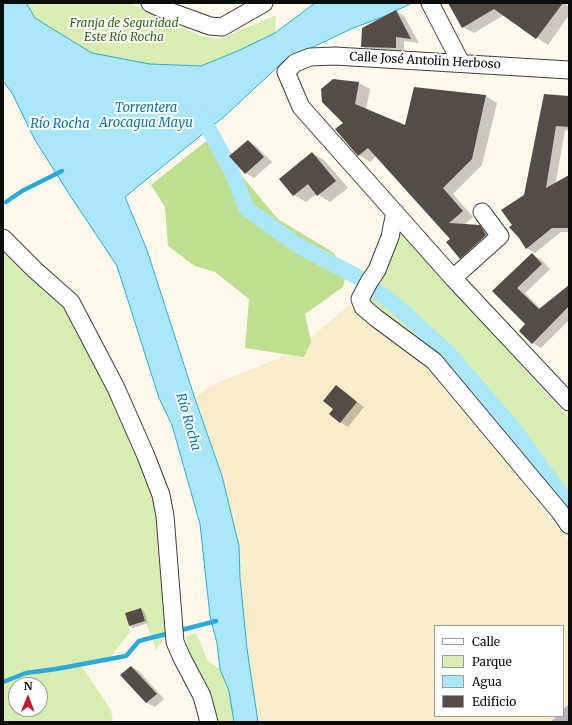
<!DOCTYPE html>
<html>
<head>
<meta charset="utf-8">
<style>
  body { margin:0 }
  #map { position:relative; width:572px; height:725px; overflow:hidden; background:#fff8eb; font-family:Merriweather,serif }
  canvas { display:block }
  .frame { position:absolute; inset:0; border:4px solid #0c0c0c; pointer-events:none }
  .legend { position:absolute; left:434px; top:625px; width:130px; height:92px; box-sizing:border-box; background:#fff; border:1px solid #9e9e9e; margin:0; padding:5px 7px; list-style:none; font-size:12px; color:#0c0c0c }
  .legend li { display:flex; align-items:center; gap:8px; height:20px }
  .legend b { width:20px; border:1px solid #9e9e9e }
  .north { position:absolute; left:8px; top:677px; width:40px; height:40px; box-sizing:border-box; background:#fff; border:1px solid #9e9e9e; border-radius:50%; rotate:1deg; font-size:11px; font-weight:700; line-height:16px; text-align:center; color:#0c0c0c }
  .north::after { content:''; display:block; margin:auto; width:14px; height:18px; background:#c71937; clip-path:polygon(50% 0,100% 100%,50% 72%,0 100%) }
</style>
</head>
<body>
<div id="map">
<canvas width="572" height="725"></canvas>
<div class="frame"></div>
<ul class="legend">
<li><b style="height:5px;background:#fff"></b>Calle</li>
<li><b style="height:11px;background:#d8edb1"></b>Parque</li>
<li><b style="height:11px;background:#aae7fb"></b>Agua</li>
<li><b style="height:11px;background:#554b47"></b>Edificio</li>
</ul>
<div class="north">N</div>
</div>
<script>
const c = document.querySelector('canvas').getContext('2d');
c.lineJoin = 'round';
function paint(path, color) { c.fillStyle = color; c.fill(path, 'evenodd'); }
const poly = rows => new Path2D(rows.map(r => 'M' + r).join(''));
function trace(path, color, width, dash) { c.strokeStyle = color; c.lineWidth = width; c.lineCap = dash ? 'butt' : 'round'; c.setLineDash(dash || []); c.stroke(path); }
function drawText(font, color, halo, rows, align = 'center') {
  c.font = font + ' Merriweather,serif'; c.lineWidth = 4; c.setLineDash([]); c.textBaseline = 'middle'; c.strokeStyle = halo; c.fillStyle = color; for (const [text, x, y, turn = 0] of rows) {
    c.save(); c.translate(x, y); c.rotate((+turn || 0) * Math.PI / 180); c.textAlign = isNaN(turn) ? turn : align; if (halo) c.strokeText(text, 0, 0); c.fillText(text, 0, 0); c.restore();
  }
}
paint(poly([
  [569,703,569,722,549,722,555,716,563,716,563,709]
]), '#e9dfec');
paint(poly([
  [349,305,426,365,565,536,569,544,569,703,563,709,563,626,435,626,435,716,555,716,549,722,258,722,247,649,240,578,239,546,222,475,195,399,210,386,279,358,319,331]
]), '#f7edc8');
paint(poly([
  [26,3,131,3,201,36,220,39,276,15,275,33,240,50,201,66,150,64,92,53,35,18],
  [399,231,569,418,569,512,557,493,438,353,370,302,368,294],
  [3,247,64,304,112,390,159,504,169,631,156,650,141,608,125,613,130,632,109,659,81,665,111,710,113,722,3,722],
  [16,685,40,685,40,709,16,709],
  [196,633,208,661,220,669,229,691,234,722,215,722,190,659,186,637]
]), '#d8edb1');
paint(poly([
  [210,138,278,219,334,253,346,275,343,287,305,314,311,342,304,357,245,348,249,299,215,272,195,266,168,246,165,207,151,185]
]), '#bddf8f');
const water = poly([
  [3,3,26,3,35,18,92,53,150,64,201,66,240,50,275,33,315,3,412,3,385,16,351,29,284,61,226,115,125,197,147,250,195,399,222,476,239,546,240,578,247,649,258,722,234,722,229,691,220,669,217,643,210,616,200,524,172,425,159,398,117,266,71,197,35,140,12,93,3,81,3,3]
]);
paint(water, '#aae7fb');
trace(water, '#2baad9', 1);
paint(poly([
  [449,3,564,3,569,7,569,15,548,45,504,15,474,33,463,27],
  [396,11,404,16,419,43,404,41,404,52,371,51,362,46],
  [334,80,359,83,370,89,366,110,406,127,415,88,486,96,497,103,482,165,453,194,473,217,464,225,479,226,491,233,471,264,460,258,452,239,376,156,370,162,359,155,336,130,344,123],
  [569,97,569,131,565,130,554,192,569,193,569,232,561,232,535,253,527,248,525,195],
  [248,141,256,146,272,162,254,178,246,173],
  [312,153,324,160,348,188,330,202,317,194,306,202,294,195],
  [532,255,541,259,550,269,525,293,541,309,569,286,569,320,541,348,533,343,527,324,494,291],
  [336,387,344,391,364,407,348,427,340,422,335,409],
  [141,609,144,611,148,623,133,628,129,626],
  [131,667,139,671,164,699,155,707,147,703,122,675],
  [569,704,569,722,551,722,557,716,563,716,563,710]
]), '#0003');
trace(poly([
  [6,202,22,191,62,171],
  [3,682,26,673,56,669,126,656,139,641,216,621]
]), '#2baad9', 4.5);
trace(poly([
  [199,111,232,172,247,209,299,246,358,277,398,307,449,354,513,428,569,505]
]), '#aae7fb', 16);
paint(poly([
  [448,3,563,3,536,39,494,9,462,28],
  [396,10,411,39,396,37,396,48,361,47,362,28],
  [333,79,359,82,355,104,405,125,414,87,486,95,472,159,443,188,463,211,449,223,480,225,486,235,460,259,446,242,450,239,368,148,358,156,335,129,343,123,322,102,321,89],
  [544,94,569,96,569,127,556,126,546,188,569,175,569,228,552,228,526,249,519,238,509,227,512,225,501,210,524,195],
  [248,140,264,157,245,174,229,156],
  [312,152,336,181,317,196,308,184,293,196,279,179],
  [532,253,542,264,517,288,539,309,569,285,569,306,532,344,519,331,525,324,492,291],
  [336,385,357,402,340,423,329,414,333,409,323,401],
  [141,608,145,621,129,626,125,613],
  [131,666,157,694,146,703,120,675]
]), '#554b47');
const minor = poly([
  [150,3,163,9,210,26,222,27,264,3],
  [430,3,461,63],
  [569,70,335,56,310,57,295,63,286,72,301,107,453,278,569,402],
  [395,212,390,237,377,270,369,282,360,299,363,307,376,318,434,361,560,512,569,525],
  [3,238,35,270,71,302,116,388,146,456,161,495,165,516,175,642,182,658,202,696,209,722],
  [453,278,500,236,482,212]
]);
trace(minor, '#3f3f3f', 19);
trace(minor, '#fff', 17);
drawText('italic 12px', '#336917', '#fff', [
  ["Franja de Seguridad",124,24],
  ["Este Río Rocha",124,38]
]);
drawText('12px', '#0c0c0c', '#fff', [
  ["Calle José Antolin Herboso",425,61,3]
]);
drawText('italic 13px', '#0b77a7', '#fff', [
  ["Torrentera",146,108],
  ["Arocagua Mayu",146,123],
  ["Río Rocha",60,124],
  ["Río Rocha",188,422,74]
]);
</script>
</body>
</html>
